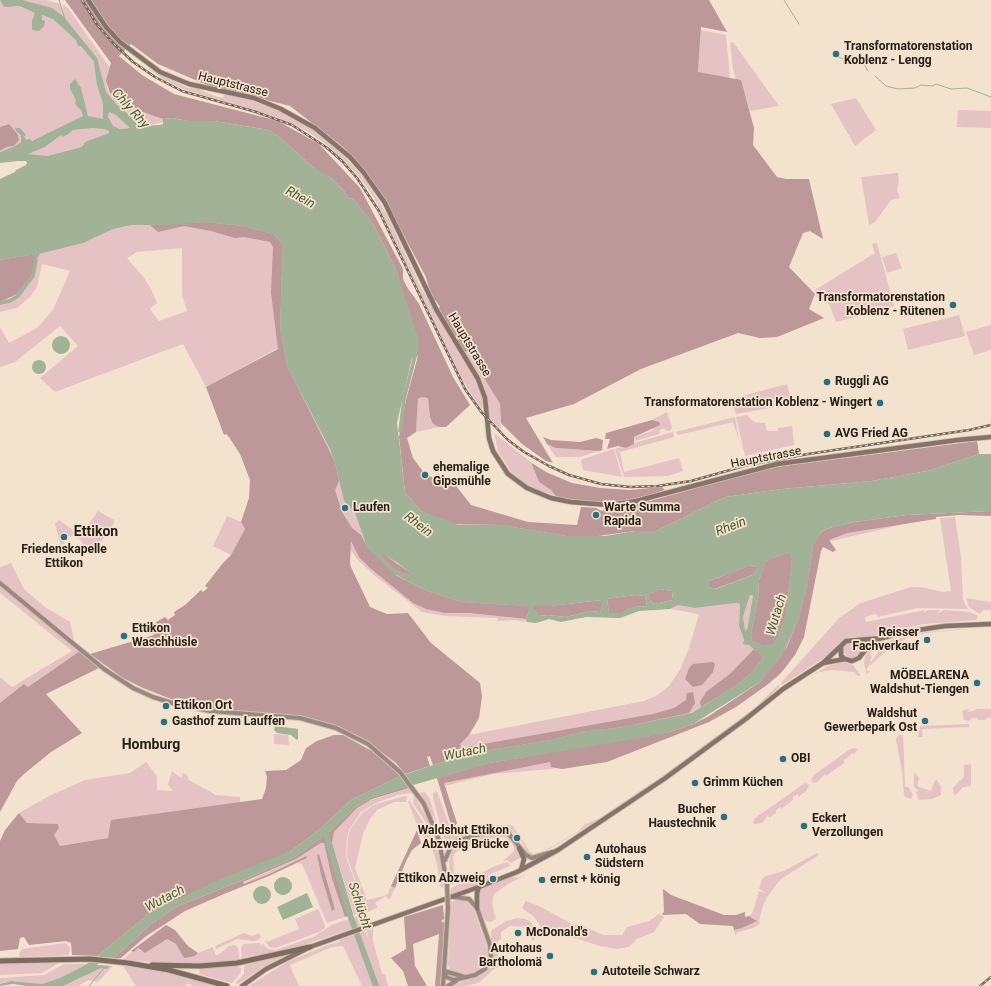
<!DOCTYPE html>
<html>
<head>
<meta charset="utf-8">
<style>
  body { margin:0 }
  canvas { display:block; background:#f3e2cd }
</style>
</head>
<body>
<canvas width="991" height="986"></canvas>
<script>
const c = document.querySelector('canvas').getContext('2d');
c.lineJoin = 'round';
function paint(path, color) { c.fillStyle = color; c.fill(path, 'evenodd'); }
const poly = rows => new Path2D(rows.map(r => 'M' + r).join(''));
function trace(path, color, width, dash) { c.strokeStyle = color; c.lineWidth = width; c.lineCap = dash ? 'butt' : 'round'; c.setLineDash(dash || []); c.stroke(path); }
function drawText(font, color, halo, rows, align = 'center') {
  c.font = font + ' Roboto,sans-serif'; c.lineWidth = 3.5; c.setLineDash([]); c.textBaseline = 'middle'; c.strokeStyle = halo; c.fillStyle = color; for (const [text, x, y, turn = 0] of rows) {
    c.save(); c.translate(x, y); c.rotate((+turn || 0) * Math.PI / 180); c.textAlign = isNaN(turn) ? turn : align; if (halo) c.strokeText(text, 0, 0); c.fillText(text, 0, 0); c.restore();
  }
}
paint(poly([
  [0,0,46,0,60,4,63,10,63,5,68,8,110,68,107,87,110,93,122,103,128,102,140,111,153,115,163,119,164,122,151,125,148,124,147,120,141,120,141,122,138,123,142,126,120,129,83,116,39,139,21,142,15,146,0,152,7,147,14,146,9,124,0,127],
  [701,30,726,35,730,78,698,73],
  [733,42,779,106,750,111,741,81,736,80,733,69,730,43],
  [149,69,188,88,198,89,215,96,223,98,224,95,229,95,241,97,272,107,309,127,342,153,367,182,388,217,421,288,475,376,483,398,482,411,458,373,377,203,367,187,353,170,326,144,305,130,270,115,186,90,166,81],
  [856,98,876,130,855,146,831,104],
  [958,110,991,111,991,128,957,127],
  [93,128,104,129,109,131,109,133,85,142,82,147,47,156,27,154,45,147,61,135,62,137,73,130],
  [896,173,898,173,899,181,897,190,900,198,891,200,875,222,869,225,861,177],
  [288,208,371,505,712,550,940,516,818,544,796,652,621,754,551,769,493,774,440,787,429,754,461,742,469,735,644,701,656,696,668,687,680,670,689,648,699,614,670,609,678,605,695,608,736,603,740,604,739,626,746,646,765,568,499,616,526,619,527,622,513,620,497,621,498,618,445,616,422,612,374,575,357,559,350,549,276,349,206,387,183,344,55,392,40,378,78,346,60,326,15,362,0,367,0,327,9,343,37,328,53,310,70,271,42,264,37,287,30,297,17,308,0,312,0,302,17,294,0,298,0,225],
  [182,248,182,295,187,311,159,321,150,309,157,303,151,289,144,278,127,258,137,252],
  [877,243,894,306,836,322,829,304,816,297,815,290,875,253,872,244],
  [896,253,902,268,887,273,882,257],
  [959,315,965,336,908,350,903,329],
  [991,325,991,350,974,355,966,332],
  [464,351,468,352,500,404,501,430,489,418,488,404,483,384],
  [787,384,792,404,736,414,731,399],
  [422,397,428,398,430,417,433,424,439,427,416,432,418,399],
  [667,412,672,427,671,430,666,431,665,429,661,429,659,434,635,441,634,437,652,431,659,422,652,420],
  [747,415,754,422,765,423,767,431,778,431,778,428,792,426,794,445,745,456,736,417],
  [735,417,739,441,733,422,678,435,676,432],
  [673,432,674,437,620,452,624,472,679,458,683,471,668,476,624,477,615,449,621,447,626,448,634,443],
  [494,433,532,463,532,465,539,482,551,490,556,496,527,486,511,472,498,451],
  [547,444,556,448,599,451,580,457,556,457],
  [614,449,622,477,583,470,581,461,583,459],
  [98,511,114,520,114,523,101,542,95,548,91,549,84,546,79,538],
  [227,516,241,522,245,529,231,555,213,546],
  [955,517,961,557,963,600,968,609,917,608,878,617,876,614,865,617,866,622,925,610,924,613,928,610,940,610,937,613,937,614,944,610,969,612,978,616,976,620,924,624,867,637,849,637,842,640,827,656,782,685,781,683,839,618,861,603,911,587,921,587,943,592,951,591,940,518],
  [59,520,77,533,76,535,74,533,71,537,62,533,61,536,65,544,61,545,55,524],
  [11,563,24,589,45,607,70,622,74,640,0,580,0,567],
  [0,586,80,651,28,687,24,685,0,703,0,677,12,687,72,651,0,593],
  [750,595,753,596,747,630,745,630,743,617],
  [966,598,991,602,991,610,983,610,980,614,969,607],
  [977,628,927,633,912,636,893,645,882,646,870,653,872,657,870,660,871,662,879,651,884,647,891,647,867,668,867,671,870,671,867,674,864,664,865,656,870,650,885,642,927,632],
  '843 649a9 9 0 1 1 18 0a9 9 0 1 1-18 0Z',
  [843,662,853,665,861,676,855,675,856,673,853,672,833,670,819,672,807,678,828,666],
  [779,684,779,687,758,707,662,778,602,818,539,855,531,856,528,854,520,838,507,824,513,826,530,852,533,854,544,851,579,831,584,825,600,818,661,777,756,707],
  [969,709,968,712,974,711,976,709,991,709,991,717,986,718,985,720,977,720,978,718,972,718,970,721,964,720,962,711],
  [969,724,969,727,922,729,923,737,918,737,920,726],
  [274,734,288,735,289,745,274,744],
  [898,735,903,735,905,787,908,787,913,794,911,799,904,796,902,772,896,739],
  [856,748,857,750,854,755,854,753,850,755,850,758,849,756,844,760,844,763,826,776,825,774,817,782,813,783,811,780,814,775,850,749],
  [146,762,157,776,157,790,173,791,168,785,172,771,181,778,183,773,187,775,189,780,216,795,240,797,240,802,108,838,60,846,54,835,59,828,58,824,27,823,19,813,49,796,85,780,130,773],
  [971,764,971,786,963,787,957,794,954,795,953,788,960,780,962,780,964,776,964,765],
  [914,772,919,778,917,786,931,791,935,780,937,780,941,787,941,795,932,799,919,800,916,792,918,790,914,787],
  [805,783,809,785,806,791,798,797,798,794,793,797,793,800,781,809,781,807,776,810,776,813,769,818,768,815,762,823,755,824,753,823,755,818],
  [409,788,413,793,397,795,376,803,361,812,350,828,347,837,346,857,364,906,363,911,354,915,332,843,334,832,357,808,368,801],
  [437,791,451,830,453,833,456,834,498,825,507,825,514,832,513,834,498,829,450,840,444,839,433,798,433,793],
  [425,792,430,799,440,835,436,822,420,793],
  [414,795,428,820,438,845,431,830,413,803],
  [405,796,407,797,406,802,394,802,377,810,370,819,363,834,355,868,367,900,387,895,391,886,395,888,389,900,386,896,375,903,378,907,366,913,365,906,347,857,348,837,351,828,362,813,376,804],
  [409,800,429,831,436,850,440,853,444,882,443,888,440,886,437,864,432,848,420,832,408,802],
  [497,834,506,835,512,840,521,857,511,863,507,860,503,861,514,851,514,846,507,838,501,837,487,839,466,847,456,852,453,857,454,873,458,882,451,885,449,862,452,851,463,844,480,837],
  [321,843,324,843,332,879,345,917,327,923,302,864,297,863,307,858,306,856,269,874,244,884,243,883,296,859],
  [319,854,335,909,332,910,321,875,317,855],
  [817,853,819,855,781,879,777,884,767,897,763,906,759,920,760,924,753,928,738,932,735,935,734,930,742,928,756,920,749,916,752,914,759,891,767,894,759,889,762,879,766,876,784,871],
  [508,862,510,866,488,875,489,880,451,896,451,888,495,866],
  [529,873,508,884,494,894,492,903,496,919,491,922,486,921,482,916,478,901,479,892,481,889,513,876,517,878],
  [460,899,472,904,488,950,487,961,483,966,478,971,467,974,451,972,448,965,451,902],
  [526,901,539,906,574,925,579,924,603,935,622,935,627,927,649,921,659,914,664,917,654,932,637,939,629,947,617,949,600,946,562,934,548,931,547,933,541,932,540,925,534,917,522,908],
  [318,909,325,925,325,928,319,932,275,948,269,947,265,941,266,940,267,942,299,929,295,919],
  [363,914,370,923,285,951,244,957,245,960,242,960,241,948,243,944,260,943,262,947,262,943,268,949,276,950,313,937,332,925],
  [518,918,525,919,531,922,535,931,534,940,532,940,532,934,529,927,510,926,501,932,501,939,498,941,498,968,495,968,480,982,467,986,451,986,479,975,486,971,492,958,491,931,506,921],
  [373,927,373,941,382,974,385,974,388,986,362,986,343,946,332,947,290,965,299,986,249,986,287,962,330,944,340,942,339,940,365,931,368,938,367,930],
  [244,933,252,936,259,933,261,937,258,940,254,941,237,939,216,949,215,946],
  [167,939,195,956,198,953,213,947,216,955,218,955,229,946,235,945,238,948,240,960,181,965,123,959,137,948,145,953],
  [66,943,70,948,69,955,20,957,19,954,22,949],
  [291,953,263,967,238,984,235,983,244,974,244,966,246,967,244,963],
  [47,963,59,963,42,973,0,975,0,964],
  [64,964,87,964,60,978,42,984,11,981,0,984,0,978,44,975],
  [238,965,238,967,241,968,240,974,232,983,199,974,200,969],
  [110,966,113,966,98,982,88,980,78,986,63,986,101,968,107,969],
  [123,966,160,971,212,983,216,986,193,986,187,983,186,986,136,986]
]), '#e5c3c4');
paint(poly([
  [65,0,709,0,727,32,701,27,698,72,741,80,754,128,753,145,777,177,786,179,809,179,823,239,810,231,803,233,789,267,815,294,809,309,824,318,777,337,760,338,738,333,641,369,574,404,526,418,553,463,546,461,522,444,501,423,500,404,468,352,464,351,438,308,440,307,436,301,432,299,426,277,390,210,361,166,343,147,290,106,207,85,158,64,131,44,119,56,142,75,174,94,278,121,319,144,360,188,403,269,403,279,407,287,419,304,453,377,470,405,446,427,439,427,433,424,430,417,428,398,422,397,418,399,416,432,407,438,413,458,425,474,440,481,453,482,471,505,528,522,577,525,581,507,596,508,602,511,606,508,650,501,768,468,977,441,979,454,927,471,872,481,782,489,725,497,656,531,635,531,590,537,567,536,501,525,453,524,421,511,405,492,399,437,406,400,418,356,397,272,374,225,353,199,348,198,344,191,330,177,313,167,278,136,269,130,214,121,189,121,172,118,163,119,140,111,131,105,134,100,124,101,110,93,106,80,111,63],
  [9,124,18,135,19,140,14,146,7,147,0,151,0,127],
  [206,222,243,226,273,234,283,244,280,328,287,366,335,462,339,481,335,490,342,512,352,528,361,535,367,547,397,576,424,590,461,602,528,606,529,611,526,619,470,613,445,613,426,609,413,603,370,568,359,557,351,541,350,565,370,607,387,614,408,613,431,643,480,683,482,696,479,718,469,735,460,744,461,748,653,714,674,708,686,700,687,693,693,692,695,703,689,713,623,727,581,732,551,740,467,754,433,765,430,756,427,757,430,766,405,774,396,763,368,742,336,726,300,716,208,708,176,701,143,688,123,678,90,654,154,635,153,629,156,622,165,617,168,620,175,615,174,612,185,605,201,590,203,592,208,588,205,586,223,563,231,555,245,529,241,522,249,498,250,480,240,454,229,437,226,434,224,435,206,387,278,349,271,293,273,247,270,242,244,237,235,238,211,231,184,226,158,232,150,225],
  [36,254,32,275,24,285,17,294,0,302,0,260],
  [652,420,659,422,660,425,634,437,634,444,626,448,618,446,599,451,556,448,547,444,543,437,551,440,580,442,596,438,603,440,602,450,607,449,610,439,605,439,606,433],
  [532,463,546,472,572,483,600,488,630,490,662,487,665,490,640,498,614,503,592,504,566,499,556,496,551,490,539,482,532,465],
  [991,511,991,516,959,515,936,517,936,519,847,533,829,540,836,550,833,552,823,547,821,551,804,637,795,655,781,673,767,685,736,707,709,722,607,762,562,769,551,767,550,762,444,783,457,823,455,826,458,831,455,831,452,828,437,778,489,763,670,732,693,724,709,716,760,682,787,647,798,620,807,588,813,546,821,532,829,528,855,522,907,515],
  [380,552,409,572,410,576,397,571,388,564,381,556],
  [784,554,790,554,792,559,786,615,775,643,770,645,763,646,752,641,751,635,758,599,759,580,766,561],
  [749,566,758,567,755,574,715,589,709,587,709,581],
  [659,589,672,591,673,600,654,604,650,600,650,594],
  [635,595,645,596,647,606,633,607,622,613,609,613,607,599],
  [602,600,602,607,600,612,590,611,566,617,549,615,538,616,532,606,550,606],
  [754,649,761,655,761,660,753,671,737,685,701,707,700,702,706,692,730,674],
  [80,651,99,668,46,694,82,733,51,752,24,774,17,781,0,812,0,703,24,684,28,687],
  [713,662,715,664,713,672,702,685,693,687,685,679,689,668,693,664],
  [334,735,343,735,377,754,400,776,351,800,321,828,291,851,151,912,97,956,72,955,71,943,66,941,29,945,24,937,20,938,18,949,0,951,0,841,5,830,19,813,27,823,58,824,59,828,54,835,60,846,108,838,111,820,262,799,266,788,267,777,265,771,286,770,301,760,306,748,317,741],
  [408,786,409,788,372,799,357,808,334,832,332,843,353,914,345,917,332,879,324,843,321,843,296,859,243,882,244,884,269,874,306,856,307,858,269,876,224,894,185,911,145,937,121,958,114,958,150,925,176,907,243,880,295,857,329,832,355,807,372,797],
  [417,830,421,843,412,850,407,859,395,888,391,886],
  [319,854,335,909,332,911,321,875,317,855],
  [663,889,671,895,724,915,736,915,745,912,745,917,749,916,757,921,742,928,734,930,733,926,700,924,686,914,662,915,664,911],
  [443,905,444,919,441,921,445,923,444,941,440,986,435,986,439,934,413,944,415,966,427,986,408,986,403,971,391,958,406,949,404,917],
  [166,925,175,930,188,946,198,953,195,956,184,958,176,944,167,939,145,953,138,948,134,952,131,951]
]), '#bc9899');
paint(poly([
  [0,0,22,0,52,8,63,16,97,58,106,92,117,105,142,126,160,125,163,124,163,119,172,118,189,121,214,121,269,130,278,136,313,167,323,172,330,177,344,191,348,198,353,199,362,210,374,225,397,272,418,338,418,356,412,358,397,423,405,492,421,511,458,525,501,525,567,536,605,536,635,531,656,531,725,497,782,489,872,481,927,471,979,454,991,454,991,511,907,515,855,522,829,528,821,532,813,546,807,588,798,620,782,656,760,682,693,724,670,732,646,737,489,763,372,797,355,807,329,832,329,837,326,839,324,836,295,857,243,880,176,907,150,925,114,958,97,956,151,912,225,877,291,851,321,828,351,800,400,776,467,754,551,740,581,732,623,727,692,713,737,685,753,671,761,660,761,655,749,645,743,644,744,640,739,626,740,604,736,603,695,608,678,605,670,609,639,611,620,618,586,617,561,622,549,619,536,623,527,622,526,619,529,611,527,606,461,602,424,590,391,572,367,547,355,512,344,501,335,462,330,449,287,366,280,328,283,244,273,234,243,226,206,222,169,225,131,225,113,229,83,243,43,253,0,260,0,179,15,172,16,170,26,165,27,163,26,161,18,161,0,163,0,152,15,146,21,142,21,135,16,131,15,128,20,128,26,135,24,137,26,140,30,139,32,141,83,116,81,110,75,104,76,100,70,89,70,84,75,79,81,88,88,116,103,119,103,103,97,85,94,62,81,46,78,46,76,40,53,19,42,15,42,20,45,21,44,26,39,31,32,30,32,21,35,13,20,6,4,7],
  [109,112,116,115,130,128,120,129,113,126,108,117],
  [93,128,104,129,109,131,109,133,85,142,82,147,47,156,28,154,45,147,61,135,62,137,67,135,73,130],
  [380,553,397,562,409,572,410,576,397,571,388,564,381,556],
  [784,554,790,554,792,559,786,615,774,643,770,645,763,646,752,641,751,635,758,599,759,580,766,561],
  [749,566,758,567,755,574,716,589,709,587,709,581],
  [659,589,672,591,673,600,654,604,650,600,650,594],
  [635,595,645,596,647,606,633,607,622,613,609,613,607,599],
  [750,595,753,596,747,630,745,630,743,617],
  [602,600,602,607,600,612,590,611,566,617,549,615,538,616,533,606,550,606],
  '52 345a9 9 0 1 1 18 0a9 9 0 1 1-18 0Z',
  '32 367a7 7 0 1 1 14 0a7 7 0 1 1-14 0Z',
  [275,726,298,729,298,739,297,740,291,735,277,733,274,730],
  '274 886a9 9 0 1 1 18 0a9 9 0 1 1-18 0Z',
  '253 895a9 9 0 1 1 18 0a9 9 0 1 1-18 0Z',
  [307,893,313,907,283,920,277,907],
  [87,964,110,966,107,969,101,968,63,986,27,986,13,984,0,986,0,984,11,981,42,984,60,978]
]), '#a1b296');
trace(poly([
  [59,0,65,19],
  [784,0,799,24],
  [834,55,852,63,864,64,868,71],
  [875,76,886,86,898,89,915,88,921,85,933,86,936,84,951,89,967,88,991,97],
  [89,986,104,968]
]), '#a1b296', 1);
trace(poly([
  [36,257,38,254],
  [0,303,10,301,18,296,33,276,36,260],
  [400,431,404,399,415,356]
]), '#a1b296', 3.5);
trace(poly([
  [325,831,350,915,376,986],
  [86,968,110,953]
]), '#a1b296', 6);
const secondary = poly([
  [0,583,104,669,133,688,153,697,175,704,210,711,300,718,336,728,368,744,400,772,424,804,439,840,447,884],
  [441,846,480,834,499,831,508,833,526,855,532,858,552,852],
  [445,860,452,844],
  [444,971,446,977,454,980,475,975,485,969,491,957,490,945,477,908,469,899,454,897],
  [444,971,465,977],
  [443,986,448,908],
  [448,986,456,981]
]);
const primary = poly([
  [88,0,106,27,120,42,160,72,189,84,254,98,281,109,315,128,350,157,364,173,385,203,436,309,478,379,485,398,489,438,493,451,508,474,527,488,551,498,571,502,609,505,636,501,777,464,958,440,991,437],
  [841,647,841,656,845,659,852,661,859,658,866,649,880,639],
  [823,663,845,659],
  [519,848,524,859,521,870],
  [477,908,477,893,479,887],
  [242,986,266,969,310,947,479,887,517,872,558,850,664,779,747,718,783,689,823,663,846,641,882,638,911,631,945,626,991,624]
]);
const trunk = poly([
  [0,961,90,959,128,963,169,970,227,986],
  [152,965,200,966,237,963,310,947]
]);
trace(secondary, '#cebfac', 6);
trace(primary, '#cebfac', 6);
trace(trunk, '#cebfac', 7);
trace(secondary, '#998881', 4);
trace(primary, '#86736a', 4.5);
trace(trunk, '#7e6a60', 5);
const rail = poly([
  [82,0,98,26,113,43,133,62,155,77,182,91,256,112,292,125,326,147,342,161,357,178,379,211,465,389,482,413,508,440,524,452,549,466,569,475,601,484,630,487,658,486,691,481,748,465,808,454,969,430,991,425],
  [980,986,991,977]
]);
trace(rail, '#706659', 2.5);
trace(rail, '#f3e2cd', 1, [3]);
const secondaryBridge = poly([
  [447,884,448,908]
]);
trace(secondaryBridge, '#cebfac', 6, []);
trace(secondaryBridge, '#998881', 4);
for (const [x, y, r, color] of [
  [836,54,4,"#2b6e80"],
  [953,305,4,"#2b6e80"],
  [827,382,4,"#2b6e80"],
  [880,403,4,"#2b6e80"],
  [827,434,4,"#2b6e80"],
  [425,475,4,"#2b6e80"],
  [345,508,4,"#2b6e80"],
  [596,515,4,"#2b6e80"],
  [64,537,4,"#2b6e80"],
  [124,636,4,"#2b6e80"],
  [927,640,4,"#2b6e80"],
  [977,683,4,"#2b6e80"],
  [166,706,4,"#2b6e80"],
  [925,721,4,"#2b6e80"],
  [164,722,4,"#2b6e80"],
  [783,759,4,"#2b6e80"],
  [695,783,4,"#2b6e80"],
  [724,817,4,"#2b6e80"],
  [804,826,4,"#2b6e80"],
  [517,838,4,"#2b6e80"],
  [587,857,4,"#2b6e80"],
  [493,879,4,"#2b6e80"],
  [542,880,4,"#2b6e80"],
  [518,933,4,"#2b6e80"],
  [550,956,4,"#2b6e80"],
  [594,972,4,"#2b6e80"]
]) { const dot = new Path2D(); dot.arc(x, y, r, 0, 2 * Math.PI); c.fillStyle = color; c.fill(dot); trace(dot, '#f3e2cd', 1.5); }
drawText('bold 12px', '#262018', '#f3e2cd', [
  ["Transformatorenstation",844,47],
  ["Koblenz - Lengg",844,61],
  ["Transformatorenstation",945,298,"right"],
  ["Koblenz - Rütenen",945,312,"right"],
  ["Ruggli AG",835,382],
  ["Transformatorenstation Koblenz - Wingert",872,403,"right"],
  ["AVG Fried AG",835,434],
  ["ehemalige",433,468],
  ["Gipsmühle",433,482],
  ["Laufen",353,508],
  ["Warte Summa",604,508],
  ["Rapida",604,522],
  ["Friedenskapelle",64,550,"center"],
  ["Ettikon",64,564,"center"],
  ["Ettikon",132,629],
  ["Waschhüsle",132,643],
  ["Reisser",919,633,"right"],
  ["Fachverkauf",919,647,"right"],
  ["MÖBELARENA",969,676,"right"],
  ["Waldshut-Tiengen",969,690,"right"],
  ["Ettikon Ort",174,706],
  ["Waldshut",917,714,"right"],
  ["Gewerbepark Ost",917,728,"right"],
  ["Gasthof zum Lauffen",172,722],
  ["OBI",791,759],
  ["Grimm Küchen",703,783],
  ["Bucher",716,810,"right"],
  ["Haustechnik",716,824,"right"],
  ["Eckert",812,819],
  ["Verzollungen",812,833],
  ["Waldshut Ettikon",509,831,"right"],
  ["Abzweig Brücke",509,845,"right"],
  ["Autohaus",595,850],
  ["Südstern",595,864],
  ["Ettikon Abzweig",485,879,"right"],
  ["ernst + könig",550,880],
  ["McDonald's",526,933],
  ["Autohaus",542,949,"right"],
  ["Bartholomä",542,963,"right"],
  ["Autoteile Schwarz",602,972]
], 'left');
drawText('12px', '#262018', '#f3e2cd', [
  ["Hauptstrasse",233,85,14],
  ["Hauptstrasse",469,345,59],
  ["Hauptstrasse",766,458,-11]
]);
drawText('italic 13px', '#465d32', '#f3e2cd', [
  ["Chly Rhy",130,109,48],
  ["Rhein",300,198,29],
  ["Rhein",418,525,38],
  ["Rhein",731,527,-21],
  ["Wutach",777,615,-73],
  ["Wutach",465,753,-12],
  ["Wutach",165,899,-28],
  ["Schlücht",359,906,72]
]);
drawText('bold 14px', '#262018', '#f3e2cd', [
  ["Ettikon",96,532],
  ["Homburg",151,745]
]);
</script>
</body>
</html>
